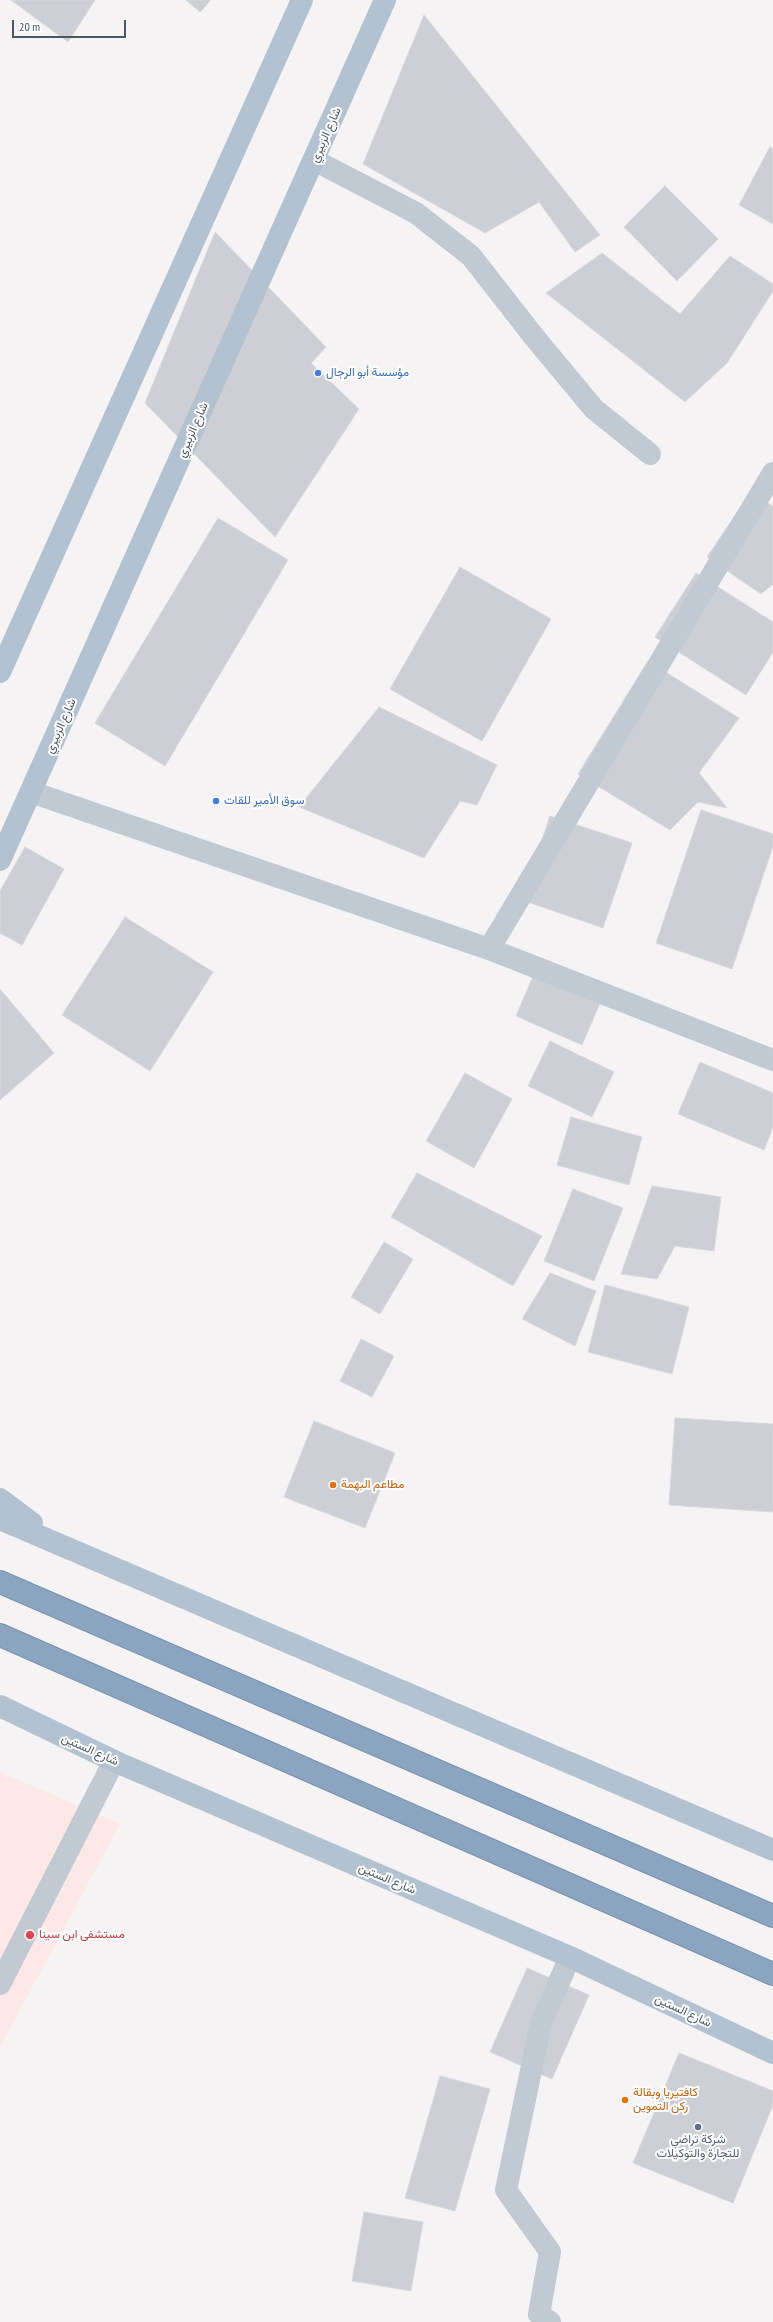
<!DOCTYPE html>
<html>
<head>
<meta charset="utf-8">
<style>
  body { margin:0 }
  #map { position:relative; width:773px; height:2322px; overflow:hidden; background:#f5f3f3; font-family:"PT Sans Narrow",sans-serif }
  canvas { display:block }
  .scale { position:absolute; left:12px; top:20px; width:114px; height:18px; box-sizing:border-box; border:2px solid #4a5661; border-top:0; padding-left:5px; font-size:12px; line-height:14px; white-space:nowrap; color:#4a5661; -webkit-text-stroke:3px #fff; paint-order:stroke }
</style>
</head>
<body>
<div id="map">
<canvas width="773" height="2322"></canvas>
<div class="scale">20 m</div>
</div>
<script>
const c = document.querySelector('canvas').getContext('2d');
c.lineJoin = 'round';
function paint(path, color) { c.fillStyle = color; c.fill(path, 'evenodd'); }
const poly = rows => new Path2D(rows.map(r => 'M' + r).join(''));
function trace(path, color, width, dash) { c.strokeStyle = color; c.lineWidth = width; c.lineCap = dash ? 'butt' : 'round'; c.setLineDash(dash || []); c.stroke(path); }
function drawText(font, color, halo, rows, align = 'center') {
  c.font = font + ' "PT Sans Narrow",Vazirmatn,sans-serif'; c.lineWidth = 4; c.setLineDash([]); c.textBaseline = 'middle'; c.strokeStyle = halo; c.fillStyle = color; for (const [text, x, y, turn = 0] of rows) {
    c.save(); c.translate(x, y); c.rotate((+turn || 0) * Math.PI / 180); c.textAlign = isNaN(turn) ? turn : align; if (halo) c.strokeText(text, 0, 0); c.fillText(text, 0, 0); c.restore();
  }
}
paint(poly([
  [0,1772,120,1824,0,2047]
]), '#fce8e6');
const building = poly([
  [11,0,95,0,68,42,11,0],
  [186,0,211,0,200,12,186,0],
  [424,15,600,235,575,252,539,202,485,233,363,164,424,15],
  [770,147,773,149,773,224,739,205,770,147],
  [665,186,718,239,677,281,624,227,665,186],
  [215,232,326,347,311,363,359,409,275,537,145,403,215,232],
  [602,253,680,314,730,256,773,284,773,291,727,363,685,402,546,293,602,253],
  [750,493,773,506,773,584,761,594,707,557,750,493],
  [218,518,288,560,165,766,95,723,218,518],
  [460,567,551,619,482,741,390,689,460,567],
  [696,573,773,622,773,652,746,695,655,637,696,573],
  [648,661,739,718,699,773,727,808,698,802,670,830,578,774,648,661],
  [379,707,497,765,477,805,460,801,424,858,299,807,379,707],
  [701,810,773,834,773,846,732,969,656,943,701,810],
  [550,816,632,843,603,928,522,900,550,816],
  [25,847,64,869,22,945,0,933,0,891,25,847],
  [125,917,213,972,150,1071,62,1015,125,917],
  [534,974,600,1003,582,1045,516,1016,534,974],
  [0,989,54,1053,0,1100,0,989],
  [550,1041,614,1072,592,1117,528,1086,550,1041],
  [700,1062,773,1093,773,1127,764,1150,678,1114,700,1062],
  [465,1073,512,1099,474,1168,426,1141,465,1073],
  [571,1117,642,1137,629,1185,557,1165,571,1117],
  [417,1173,542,1236,513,1286,391,1217,417,1173],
  [652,1186,721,1197,714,1251,675,1246,657,1279,621,1274,652,1186],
  [573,1189,623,1208,594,1281,544,1261,573,1189],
  [384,1242,413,1259,380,1314,351,1297,384,1242],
  [550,1273,596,1291,575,1346,522,1319,550,1273],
  [605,1285,689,1307,672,1374,588,1352,605,1285],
  [361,1339,394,1356,372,1397,340,1381,361,1339],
  [675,1418,773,1424,773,1512,669,1505,675,1418],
  [314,1421,395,1453,365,1528,284,1497,314,1421],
  [527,1968,589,1995,552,2079,490,2052,527,1968],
  [679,2053,773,2091,773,2105,733,2203,633,2163,679,2053],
  [440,2076,490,2089,455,2211,405,2198,440,2076],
  [364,2212,423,2222,411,2291,352,2281,364,2212]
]);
paint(building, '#cdcfd5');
trace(building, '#d7d9de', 1);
const highway = poly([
  [0,1582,773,1916],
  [0,1635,773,1974]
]);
trace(highway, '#7690ad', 24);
trace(poly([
  [314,160,416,213,471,256,535,338,594,409,650,454],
  [31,792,489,949,773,1060],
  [489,949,773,473],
  [0,1984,114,1761],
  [550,2322,539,2314,550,2252,506,2190,541,2023,570,1957]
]), '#c1cad2', 22);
trace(poly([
  [0,672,302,0],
  [0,860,385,0],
  [0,1499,32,1523],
  [0,1519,773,1850],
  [0,1706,114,1761,570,1957,773,2053]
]), '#b3c2d1', 22);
trace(highway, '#8ba5c1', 22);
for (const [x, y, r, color] of [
  [318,373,4,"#3f7fe0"],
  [216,801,4,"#3f7fe0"],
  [333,1485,4,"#e8710a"],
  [30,1935,5,"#e0444e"],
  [625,2100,4,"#e8710a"],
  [698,2127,4,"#5c6f8a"]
]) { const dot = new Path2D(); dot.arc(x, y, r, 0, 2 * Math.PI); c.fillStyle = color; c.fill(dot); trace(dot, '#fff', 1.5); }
drawText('12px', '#4a5661', '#fff', [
  ["شارع الزبيري",326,135,-66],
  ["شارع الزبيري",193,430,-66],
  ["شارع الزبيري",61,726,-66],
  ["شارع الستين",90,1750,24],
  ["شارع الستين",387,1879,23],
  ["شارع الستين",683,2011,25]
]);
drawText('12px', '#366cbe', '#fff', [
  ["مؤسسة أبو الرجال",326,373],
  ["سوق الأمير للقات",224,801]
], 'left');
drawText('12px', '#c56008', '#fff', [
  ["مطاعم البهمة",341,1485],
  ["كافتيريا وبقالة",633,2093],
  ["ركن التموين",633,2107]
], 'left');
drawText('12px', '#be3a42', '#fff', [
  ["مستشفى ابن سينا",39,1935]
], 'left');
drawText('12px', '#4e5e75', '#fff', [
  ["شركة تراضي",698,2140],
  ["للتجارة والتوكيلات",698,2154]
]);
</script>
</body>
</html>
